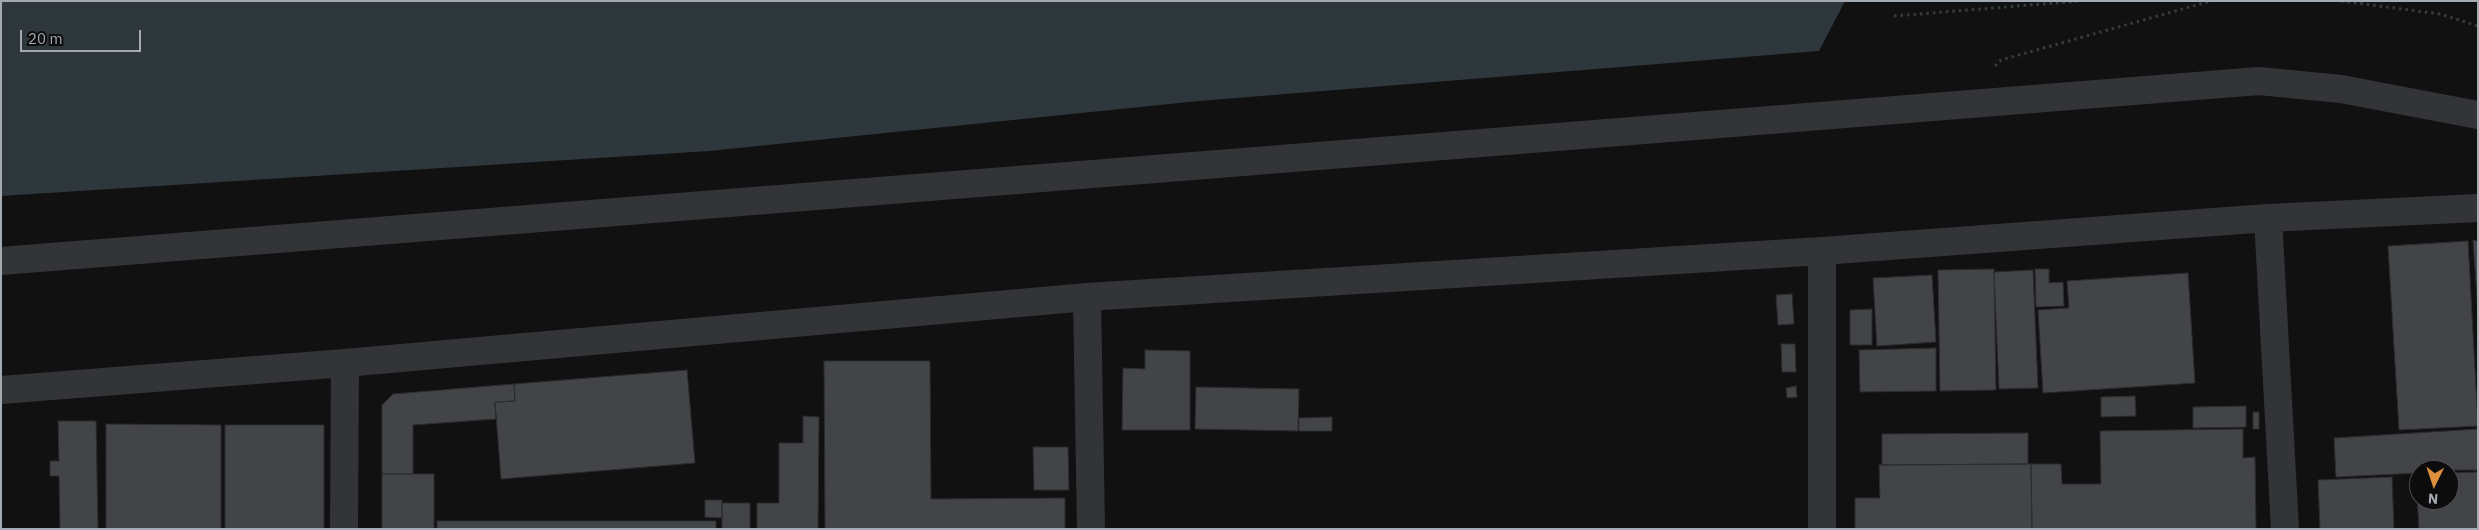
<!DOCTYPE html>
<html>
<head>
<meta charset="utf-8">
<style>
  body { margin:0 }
  #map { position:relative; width:2479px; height:530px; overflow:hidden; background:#111112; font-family:"IBM Plex Sans",sans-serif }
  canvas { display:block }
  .frame { position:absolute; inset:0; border:2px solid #a4aab1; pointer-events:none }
  .north { position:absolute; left:2409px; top:460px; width:50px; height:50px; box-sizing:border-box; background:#0c0c0d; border:1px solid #494b4f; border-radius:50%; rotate:184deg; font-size:14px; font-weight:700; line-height:20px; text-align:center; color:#a4aab1 }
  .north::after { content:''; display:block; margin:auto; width:18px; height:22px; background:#de8f3d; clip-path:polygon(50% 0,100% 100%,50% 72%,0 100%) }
  .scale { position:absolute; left:20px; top:30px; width:121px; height:22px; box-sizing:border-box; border:2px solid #a4aab1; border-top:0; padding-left:6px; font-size:15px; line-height:18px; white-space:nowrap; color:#a4aab1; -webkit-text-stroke:4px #0c0c0d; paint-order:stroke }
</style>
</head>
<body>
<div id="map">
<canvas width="2479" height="530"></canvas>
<div class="frame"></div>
<div class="north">N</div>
<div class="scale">20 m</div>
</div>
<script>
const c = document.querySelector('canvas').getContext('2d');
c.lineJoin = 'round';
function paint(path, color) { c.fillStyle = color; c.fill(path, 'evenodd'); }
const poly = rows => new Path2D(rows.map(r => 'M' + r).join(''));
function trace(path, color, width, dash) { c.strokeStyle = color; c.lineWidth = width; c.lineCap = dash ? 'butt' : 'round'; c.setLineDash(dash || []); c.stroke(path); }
paint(poly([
  [1,1,1845,1,1819,51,1199,101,709,151,1,196]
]), '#2e373b');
const building = poly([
  [2473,240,2478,241,2478,312,2473,240],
  [2468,241,2478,426,2399,430,2388,246,2468,241],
  [1994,269,1996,390,1940,391,1938,270,1994,269],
  [2035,269,2049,269,2049,283,2063,282,2064,306,2036,307,2035,269],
  [2033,270,2038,388,1999,389,1994,272,2033,270],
  [2188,273,2195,383,2043,393,2038,310,2069,308,2067,281,2188,273],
  [1932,275,1936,342,1877,346,1873,278,1932,275],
  [1792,294,1794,324,1778,325,1776,295,1792,294],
  [1872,309,1872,345,1850,345,1850,310,1872,309],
  [1781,344,1795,344,1796,372,1782,372,1781,344],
  [1936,348,1936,391,1860,392,1859,350,1936,348],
  [1145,350,1190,351,1190,430,1122,430,1123,368,1145,369,1145,350],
  [824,361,930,361,931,499,1065,498,1065,529,825,529,824,361],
  [687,370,695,463,501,479,495,402,515,401,514,384,687,370],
  [514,384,515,401,495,402,496,419,413,425,413,474,382,474,382,405,393,394,514,384],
  [1796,386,1797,397,1787,398,1786,388,1796,386],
  [1196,387,1299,389,1298,431,1195,429,1196,387],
  [2135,396,2136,416,2101,417,2101,397,2135,396],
  [2246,406,2246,427,2193,428,2193,407,2246,406],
  [2253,412,2259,412,2259,429,2253,429,2253,412],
  [803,416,819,417,818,529,757,529,757,503,779,503,779,443,803,443,803,416],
  [1332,417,1332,431,1299,431,1299,418,1332,417],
  [58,421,96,421,98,529,60,529,59,476,50,476,50,461,59,461,58,421],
  [106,424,221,425,221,529,106,529,106,424],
  [225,425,324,425,324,529,225,529,225,425],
  [2243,429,2243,458,2255,457,2256,529,2032,529,2031,464,2061,464,2062,484,2101,484,2100,431,2243,429],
  [2478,429,2478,470,2419,470,2419,473,2336,477,2334,438,2478,429],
  [2028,433,2028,464,1882,465,1882,434,2028,433],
  [1033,447,1068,447,1069,490,1034,490,1033,447],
  [2031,464,2032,529,1855,529,1855,498,1880,498,1879,465,2031,464],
  [2478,472,2478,529,2419,529,2416,475,2419,475,2419,500,2449,500,2449,473,2478,472],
  [382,474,434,474,434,529,382,529,382,474],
  [2392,477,2394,529,2320,529,2318,480,2392,477],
  [705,500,722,500,722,518,705,517,705,500],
  [722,503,750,503,750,529,722,529,722,503],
  [437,521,716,521,716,529,437,529,437,521]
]);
paint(building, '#434447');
trace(building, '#2b2c2e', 1);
trace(poly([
  [2341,1,2440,14,2478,26],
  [1894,16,2080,1],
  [1995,66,2001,60,2211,1]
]), '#383b3e', 3, [2.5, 4]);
trace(poly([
  [2268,218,2285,529],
  [1,261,2259,81,2341,89,2478,115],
  [1087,297,1091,529],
  [1,390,345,363,1087,297,1822,251,2268,218,2478,208],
  [344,529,345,363],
  [1822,529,1822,251]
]), '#323437', 28);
</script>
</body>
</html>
